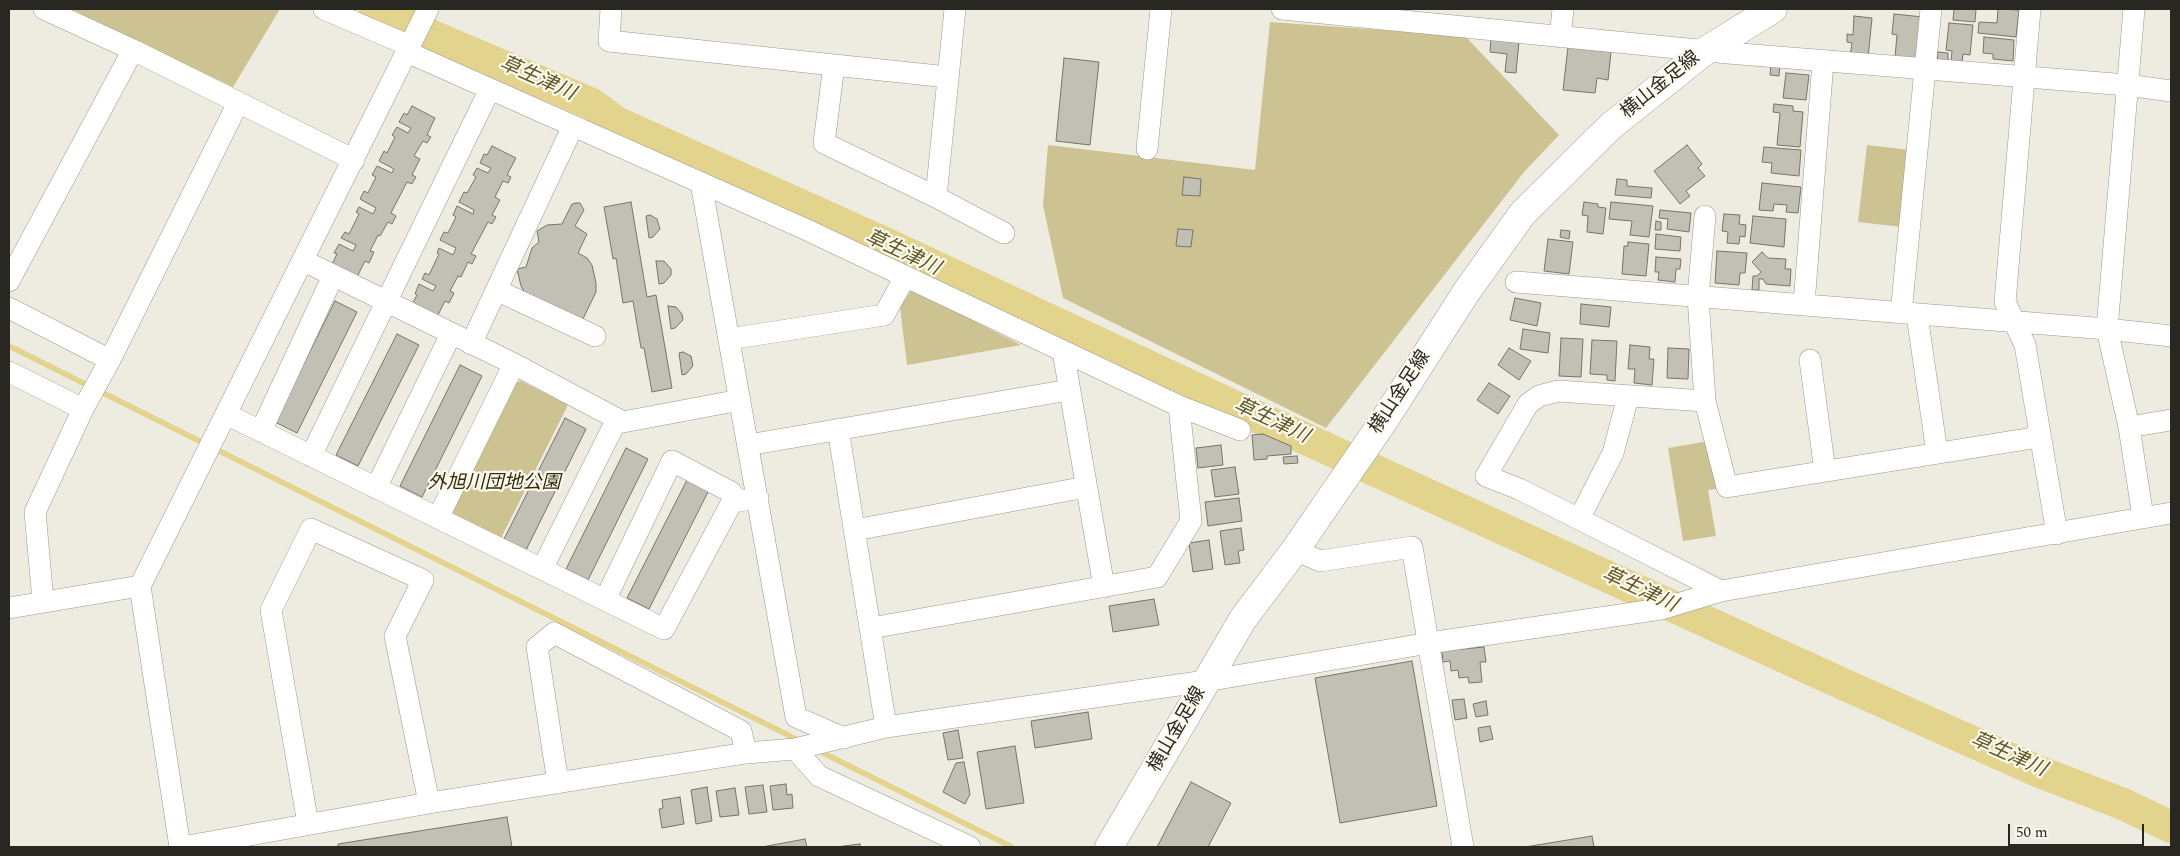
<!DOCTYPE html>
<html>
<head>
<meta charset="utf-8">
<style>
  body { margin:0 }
  #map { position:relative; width:2180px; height:856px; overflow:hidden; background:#eeece0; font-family:Spectral,serif }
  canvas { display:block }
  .frame { position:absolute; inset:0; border:10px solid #282722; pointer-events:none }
  .scale { position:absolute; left:2008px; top:824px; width:136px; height:22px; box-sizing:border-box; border:2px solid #282722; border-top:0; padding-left:6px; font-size:15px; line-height:18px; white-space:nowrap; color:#282722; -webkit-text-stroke:4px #fbf9ed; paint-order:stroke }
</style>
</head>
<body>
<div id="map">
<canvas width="2180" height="856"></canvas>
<div class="frame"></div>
<div class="scale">50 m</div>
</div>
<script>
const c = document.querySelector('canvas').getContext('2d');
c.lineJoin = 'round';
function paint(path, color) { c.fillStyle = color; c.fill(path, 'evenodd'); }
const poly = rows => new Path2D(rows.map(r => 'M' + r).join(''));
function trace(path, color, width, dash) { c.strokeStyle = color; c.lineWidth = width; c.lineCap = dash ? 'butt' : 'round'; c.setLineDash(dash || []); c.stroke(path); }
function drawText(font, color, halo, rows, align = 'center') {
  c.font = font + ' Spectral,"Noto Sans JP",serif'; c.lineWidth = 4.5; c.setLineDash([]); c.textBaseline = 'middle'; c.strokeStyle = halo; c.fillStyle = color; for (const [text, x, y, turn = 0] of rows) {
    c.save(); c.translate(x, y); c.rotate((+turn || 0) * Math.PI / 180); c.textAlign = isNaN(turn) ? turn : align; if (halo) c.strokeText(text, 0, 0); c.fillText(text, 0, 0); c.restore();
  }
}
paint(poly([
  [71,9,280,9,233,87],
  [1270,22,1465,36,1559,135,1524,172,1326,428,1063,298,1043,205,1048,145,1255,170],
  [1867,145,1910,150,1902,227,1858,222],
  [912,289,1021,345,907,365,900,307],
  [521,381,568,405,500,540,452,516,450,506,511,384],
  [1709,441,1716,489,1708,490,1716,536,1683,541,1668,448]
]), '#cdc292');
trace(poly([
  [9,346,800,741],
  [817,750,1012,847]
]), '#e2d38d', 5.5);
trace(poly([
  [375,9,437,38,592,104,616,122,885,243,1240,409,1843,684,2035,770,2123,804,2171,827]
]), '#e2d38d', 32);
const building = poly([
  [1954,9,1976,9,1975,22,1953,20,1954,9],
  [1998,9,2019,10,2016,37,1978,33,1979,22,1997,23,1998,9],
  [1894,14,1923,17,1918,59,1895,57,1897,35,1892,34,1894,14],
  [1854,16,1872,18,1868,58,1850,56,1852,43,1847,42,1847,34,1853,35,1854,16],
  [1949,23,1973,25,1970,55,1963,54,1962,63,1951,62,1952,51,1946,50,1949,23],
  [1984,37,2014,40,2013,61,1993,59,1993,54,1983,53,1984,37],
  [1491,38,1519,41,1516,73,1505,72,1507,54,1490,52,1491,38],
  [1568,47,1611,52,1608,80,1597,78,1595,93,1563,90,1568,47],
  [1938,52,1948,53,1948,61,1937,60,1938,52],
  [1064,58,1099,62,1090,145,1056,141,1064,58],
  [1771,63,1780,64,1779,76,1770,75,1771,63],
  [1786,73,1809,75,1806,100,1783,98,1786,73],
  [1774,104,1793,106,1793,111,1803,112,1800,147,1777,145,1780,113,1773,112,1774,104],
  [412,106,435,118,427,135,431,137,427,143,423,141,414,156,420,159,412,175,416,177,412,184,407,182,391,213,396,216,392,224,388,222,380,236,378,235,370,251,374,252,369,263,365,261,357,277,332,264,337,254,334,253,339,244,353,251,356,245,341,238,345,232,349,234,359,214,356,212,359,207,373,214,376,208,360,199,364,191,368,193,376,177,372,175,377,166,392,173,394,169,379,161,384,151,387,153,395,137,392,135,397,127,408,133,411,128,399,122,404,113,407,115,412,106],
  [1687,145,1702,164,1698,168,1705,176,1686,191,1690,196,1680,204,1654,171,1687,145],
  [492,146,516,158,507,175,511,177,508,183,503,181,495,197,500,200,492,215,496,217,492,224,488,222,471,254,476,256,472,264,468,262,461,277,458,276,450,291,454,293,449,303,445,301,437,317,412,304,417,295,415,294,419,284,433,291,436,286,422,279,425,273,429,275,439,254,437,253,439,248,453,255,456,248,440,240,444,232,448,233,456,217,453,215,457,206,473,214,474,210,459,202,464,192,467,193,476,177,473,175,477,168,488,173,491,168,480,163,484,154,487,155,492,146],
  [1764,147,1801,150,1799,176,1771,173,1772,163,1762,162,1764,147],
  [1184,177,1201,179,1200,196,1182,195,1184,177],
  [1617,179,1627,180,1627,186,1652,188,1651,198,1615,195,1617,179],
  [1762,183,1801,187,1798,213,1786,212,1787,205,1774,204,1773,211,1759,210,1762,183],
  [631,202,647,297,656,295,672,388,652,392,644,348,641,348,633,301,623,303,616,258,613,259,604,207,631,202],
  [1584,202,1598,204,1598,207,1606,208,1603,234,1587,232,1588,216,1582,215,1584,202],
  [1611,202,1653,206,1649,237,1630,235,1632,221,1609,219,1611,202],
  [576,203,580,203,584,210,575,226,587,234,578,253,587,258,592,265,596,283,596,292,581,323,526,295,521,286,517,269,526,267,532,248,539,242,537,231,547,225,562,224,572,204,576,203],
  [1660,210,1691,213,1689,232,1667,229,1668,219,1659,218,1660,210],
  [1724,214,1740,215,1739,224,1746,225,1745,237,1740,236,1739,244,1727,243,1728,232,1722,231,1724,214],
  [650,215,657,219,660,229,653,237,649,238,646,216,650,215],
  [1753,216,1786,219,1784,247,1750,243,1753,216],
  [1656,221,1661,222,1661,230,1655,230,1656,221],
  [1178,229,1193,230,1191,247,1176,246,1178,229],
  [1561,230,1570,231,1569,239,1560,237,1561,230],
  [1656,234,1681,237,1680,251,1655,249,1656,234],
  [1548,239,1573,242,1569,274,1544,271,1548,239],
  [1628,242,1649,244,1646,276,1622,274,1624,246,1628,246,1628,242],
  [1717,251,1747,253,1745,273,1740,273,1739,285,1715,283,1717,251],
  [1762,252,1768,258,1786,259,1785,269,1791,269,1790,286,1766,284,1763,279,1759,279,1759,290,1752,290,1753,276,1757,276,1761,272,1752,262,1762,252],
  [1656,257,1681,259,1680,269,1676,269,1675,282,1658,280,1659,272,1655,272,1656,257],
  [656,261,664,261,671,269,671,275,664,283,659,284,656,261],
  [1515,298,1541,303,1537,326,1510,320,1515,298],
  [335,301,357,312,297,433,275,422,335,301],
  [1581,304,1611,307,1609,327,1580,324,1581,304],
  [668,306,676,307,682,314,683,320,675,328,671,329,668,306],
  [1523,329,1550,333,1548,353,1520,349,1523,329],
  [397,334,419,345,358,466,336,455,397,334],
  [1561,338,1583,339,1581,377,1559,376,1561,338],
  [1592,340,1617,341,1615,381,1607,380,1607,375,1590,374,1592,340],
  [1630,345,1650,347,1649,359,1654,359,1652,385,1634,383,1635,369,1628,369,1630,345],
  [1509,348,1531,361,1519,380,1498,365,1509,348],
  [1668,348,1689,349,1688,379,1667,378,1668,348],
  [683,352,691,356,693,366,686,374,682,375,679,353,683,352],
  [460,365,482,376,422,497,400,486,460,365],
  [1489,383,1510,396,1498,414,1477,400,1489,383],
  [565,418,586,429,526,550,504,539,565,418],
  [1263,434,1291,446,1291,454,1267,456,1267,459,1254,460,1252,435,1263,434],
  [1221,445,1223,465,1198,468,1196,448,1221,445],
  [626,448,648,459,588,580,566,569,626,448],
  [1297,456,1298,463,1284,464,1283,457,1297,456],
  [1235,467,1239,494,1215,497,1211,470,1235,467],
  [688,478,710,488,649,609,627,598,688,478],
  [1239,498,1242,521,1208,526,1205,502,1239,498],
  [1241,528,1244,550,1238,551,1240,563,1225,565,1220,531,1241,528],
  [1209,540,1213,569,1193,572,1189,543,1209,540],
  [1154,599,1159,625,1113,632,1109,606,1154,599],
  [1484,647,1486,662,1480,662,1482,682,1469,683,1468,677,1459,678,1458,670,1451,671,1450,661,1443,662,1442,651,1484,647],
  [1412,661,1437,806,1340,823,1315,678,1412,661],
  [1464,699,1467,718,1455,720,1452,700,1464,699],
  [1486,701,1488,715,1476,717,1473,704,1486,701],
  [1088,712,1092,739,1035,748,1031,721,1088,712],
  [1490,726,1493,739,1480,742,1478,728,1490,726],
  [958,730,963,758,948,760,943,733,958,730],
  [1015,746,1024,803,986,809,977,752,1015,746],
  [964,762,970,794,965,804,943,792,956,763,964,762],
  [1191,782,1231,803,1208,847,1157,847,1191,782],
  [786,784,787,795,792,794,793,808,773,810,770,786,786,784],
  [763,785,767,812,749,814,745,787,763,785],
  [707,787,712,821,696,824,691,790,707,787],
  [735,788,739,815,720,817,716,791,735,788],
  [680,797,684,824,662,828,659,809,663,808,662,800,680,797],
  [507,817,512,847,338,847,338,844,507,817],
  [1592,836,1594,847,1525,847,1592,836],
  [805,839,807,847,762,847,805,839],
  [860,844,860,847,836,847,860,844]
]);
paint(building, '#c2c0b4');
trace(building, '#77756b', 1);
const street = poly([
  [44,9,133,50,354,160],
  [324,9,410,46],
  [611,9,609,41,834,65,824,143,936,197,1004,233],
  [1282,9,1728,53,2127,85,2171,91],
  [2030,9,2005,302,2025,345,2057,534],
  [2134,9,2107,329,2129,427,2143,517],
  [1560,37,1563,9],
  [407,52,805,229,1063,351,1104,587],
  [834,65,948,77],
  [1147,149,1161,9],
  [701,183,796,717,844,738],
  [936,197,955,9],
  [1705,216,1698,297,1705,401,1727,487,2039,437],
  [304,261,514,364,623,422,740,400],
  [9,281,133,50],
  [1516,282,2107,329,2171,336],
  [496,290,595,336],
  [1804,304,1823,62],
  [9,308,110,360,238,103],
  [1901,313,1931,9],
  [1917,315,1937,453],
  [729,339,884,315,905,277],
  [471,344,573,126],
  [1063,351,1179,406],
  [1810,360,1825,471],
  [9,372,83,409,35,512,43,601],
  [1705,401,1558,391,1539,396,1528,404,1486,476,1519,489,1579,519,1721,591],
  [83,409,110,360],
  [226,414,664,629,732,502,758,498],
  [2129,427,2171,420],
  [838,429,886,727],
  [261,431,333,276],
  [748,445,1069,390],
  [311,456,490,89],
  [376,488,451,334],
  [438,518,514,364],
  [1579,519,1613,453,1628,397],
  [855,530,1086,487],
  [1295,550,1320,561,1412,547,1463,847],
  [542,569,617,419],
  [605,600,672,461,731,492,737,501],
  [9,608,140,586],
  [871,628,1157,577,1191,521,1179,406,1240,430],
  [795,749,819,776,970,847],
  [558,783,537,647,554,633,741,731,746,753],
  [308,824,271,610,311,529,423,580,395,636,429,803],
  [180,847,140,586,428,9],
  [182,847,429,803,746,753,795,749,886,727,1206,681,1429,643,1661,609,1721,591,2171,513]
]);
const secondary = poly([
  [1109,847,1243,619,1295,550,1385,419,1467,291,1523,213,1611,126,1705,51,1773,9]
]);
trace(street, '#9a988d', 22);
trace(secondary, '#9a988d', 29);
trace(street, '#fff', 21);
trace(secondary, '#fff', 28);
drawText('19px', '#282722', '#fbf9ed', [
  ["横山金足線",1661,86,-39],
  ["横山金足線",1401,393,-57],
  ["横山金足線",1178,730,-60]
]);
drawText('italic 19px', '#332c0d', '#fbf9ed', [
  ["外旭川団地公園",494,484]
]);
drawText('italic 20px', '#605521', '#fbf9ed', [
  ["草生津川",537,80,24],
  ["草生津川",902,254,25],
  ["草生津川",1271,422,25],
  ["草生津川",1639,591,25],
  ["草生津川",2008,756,24]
]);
</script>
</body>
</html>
